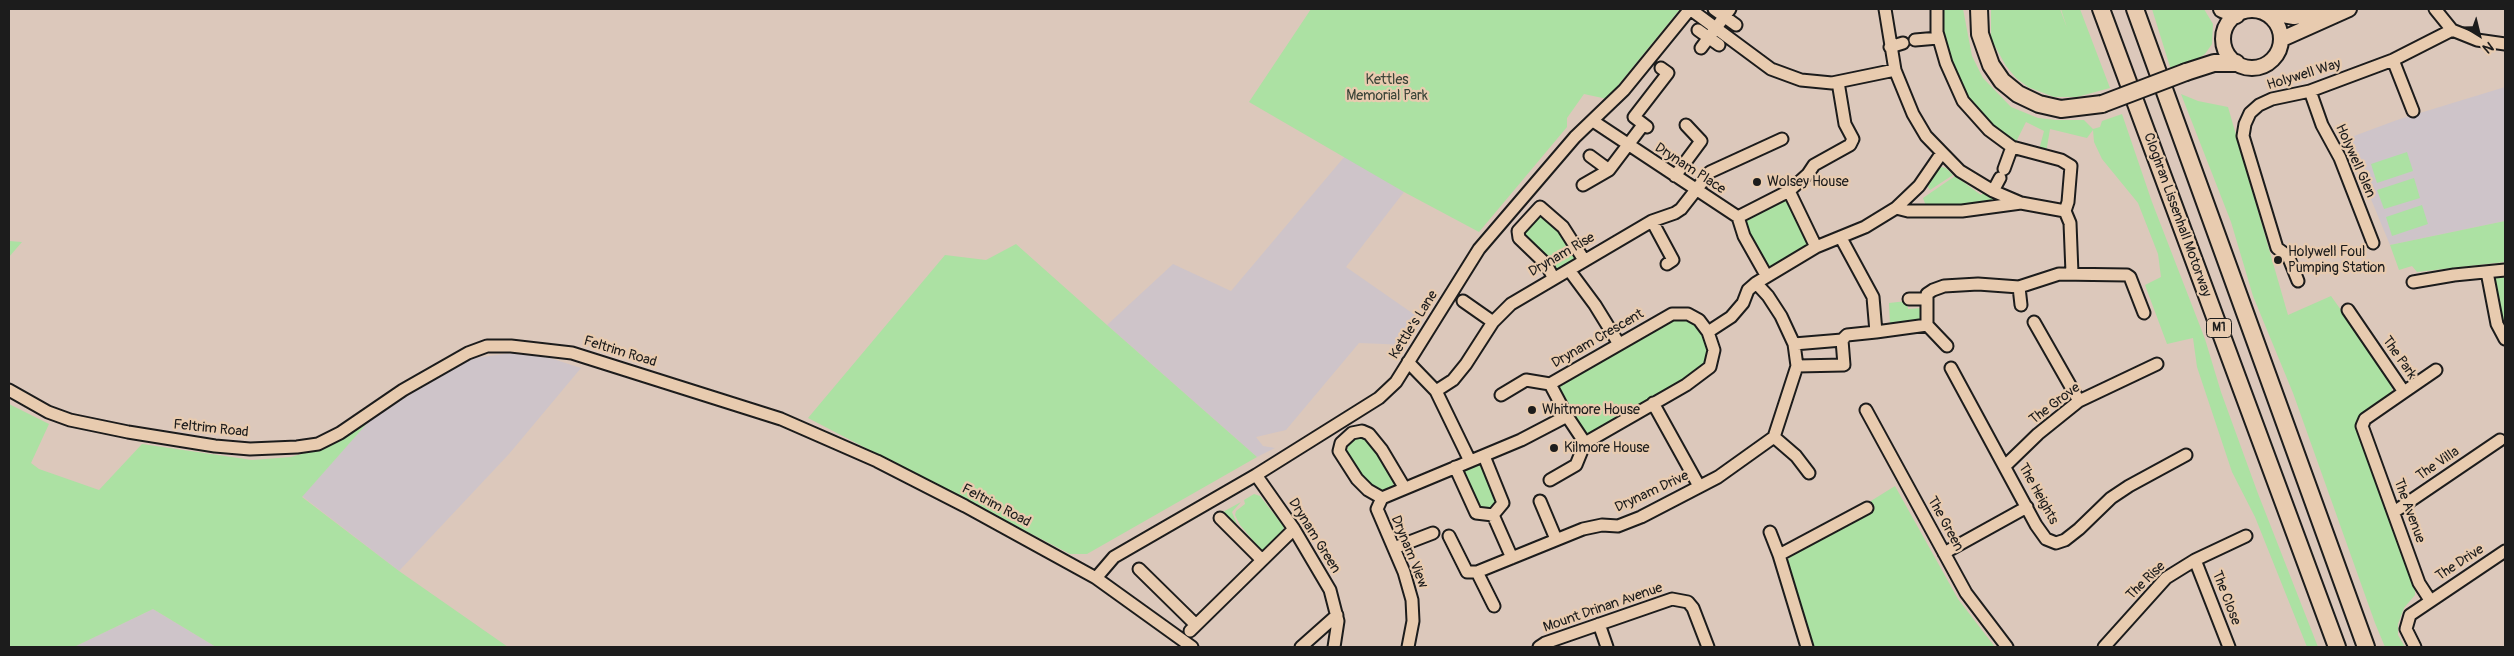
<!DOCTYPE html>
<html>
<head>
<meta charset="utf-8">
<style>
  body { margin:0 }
  #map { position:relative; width:2514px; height:656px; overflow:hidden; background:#dcc8bb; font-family:Pangolin,sans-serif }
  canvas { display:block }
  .frame { position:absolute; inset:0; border:10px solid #1c1c1c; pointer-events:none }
  .north { position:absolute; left:2454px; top:10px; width:50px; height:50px; -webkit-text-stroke:4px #e8cbaf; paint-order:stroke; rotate:144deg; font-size:14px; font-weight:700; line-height:20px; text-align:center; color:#1c1c1c }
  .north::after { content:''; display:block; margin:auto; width:18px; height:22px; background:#1c1c1c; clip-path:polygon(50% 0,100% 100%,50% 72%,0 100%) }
</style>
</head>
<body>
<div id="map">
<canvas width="2514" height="656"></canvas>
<div class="frame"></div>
<div class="north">N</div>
</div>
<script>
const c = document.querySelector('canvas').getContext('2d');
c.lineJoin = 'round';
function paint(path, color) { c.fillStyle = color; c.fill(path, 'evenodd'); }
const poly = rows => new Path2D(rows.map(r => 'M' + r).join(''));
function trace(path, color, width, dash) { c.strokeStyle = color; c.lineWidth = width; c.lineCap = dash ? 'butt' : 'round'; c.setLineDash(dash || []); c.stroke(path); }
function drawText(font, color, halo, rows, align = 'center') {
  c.font = font + ' Pangolin,sans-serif'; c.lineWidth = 4.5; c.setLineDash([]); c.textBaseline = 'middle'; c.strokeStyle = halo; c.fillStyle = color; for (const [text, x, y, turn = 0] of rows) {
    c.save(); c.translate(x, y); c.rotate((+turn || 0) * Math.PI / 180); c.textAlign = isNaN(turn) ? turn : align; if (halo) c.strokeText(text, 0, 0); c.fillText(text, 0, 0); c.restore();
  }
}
paint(poly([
  [2505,87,2505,221,2390,245,2346,139,2397,120],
  [1345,156,1404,192,1346,267,1415,315,1408,345,1359,343,1286,430,1256,437,1263,446,1275,448,1257,457,1107,325,1173,264,1231,291],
  [513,353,544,356,581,368,509,454,399,571,302,496,370,420,466,359],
  [153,609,216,647,74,647]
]), '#cec4c9');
paint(poly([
  [1311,9,1680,9,1607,99,1584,94,1567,118,1567,127,1479,232,1404,192,1249,102],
  [1939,9,1963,9,1972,56,1983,78,2011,107,2038,118,2056,120,2084,120,2093,129,2100,127,2102,121,2122,114,2152,202,2205,339,2221,392,2257,491,2318,647,2307,647,2255,517,2232,472,2197,367,2193,338,2167,344,2145,285,2161,277,2158,254,2138,203,2102,159,2094,142,2093,130,2087,138,2050,129,2046,153,2039,150,2044,131,2026,122,2016,142,2000,134,1968,100,1956,80,1942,36],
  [1991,9,2060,9,2067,28,2061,9,2080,9,2110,88,2077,97,2054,97,2028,87,2016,78,2006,66,1991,39],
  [2152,9,2204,9,2213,24,2212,44,2205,54,2196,60,2171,70],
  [2181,94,2198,101,2228,107,2288,315,2331,296,2391,380,2392,391,2387,397,2360,417,2356,423,2415,587,2415,595,2404,608,2398,624,2398,635,2405,647,2385,647,2375,623,2293,393,2253,296,2231,222],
  [2407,152,2413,171,2377,183,2371,164],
  [1938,166,1946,168,1953,175,1930,190,1926,184],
  [1955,176,1981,195,1983,193,1999,201,1997,204,1926,206,1923,198],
  [2414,178,2420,198,2384,209,2377,190],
  [1782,200,1788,201,1809,242,1807,247,1772,267,1765,264,1751,238,1745,218],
  [2422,205,2428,224,2392,236,2386,217],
  [1543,214,1556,227,1575,258,1559,269,1554,269,1521,234,1537,216],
  [2505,221,2505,262,2417,272,2412,266,2399,270,2390,245],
  [9,241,22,242,9,257],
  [1016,244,1107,325,1257,457,1087,554,1070,554,808,418,945,255,986,260],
  [2505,276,2505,332,2501,325,2494,281,2495,277],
  [1907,301,1908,309,1922,308,1922,317,1914,323,1890,325,1889,303],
  [1674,319,1689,319,1700,331,1709,349,1709,355,1702,370,1591,435,1583,433,1558,389,1561,383],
  [9,404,49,424,31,463,39,469,99,490,142,444,252,460,291,457,318,449,370,420,302,497,399,571,508,647,216,647,153,609,74,647,9,647],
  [1365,436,1372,442,1395,479,1392,489,1386,493,1377,492,1365,481,1347,452,1348,446,1355,439],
  [1480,464,1485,467,1498,499,1497,505,1485,511,1480,510,1464,474,1466,469],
  [1895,486,1958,599,1995,647,1811,647,1786,565,1790,556,1869,513,1866,504],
  [1254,494,1260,496,1284,527,1282,533,1262,551,1240,525,1235,515,1236,511,1245,504,1244,500],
  [1241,502,1232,512,1238,527,1233,526,1221,513]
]), '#ace1a3');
const minor = poly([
  [1690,9,1771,69,1801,80,1832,83,1895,70],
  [1714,9,1736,25],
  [1885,9,1895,70,1913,114,1926,136,1960,171,1993,191,2021,203,2065,211,2070,223,2072,273],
  [1937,9,1937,32,1946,63,1963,101,1972,111,1989,130,2012,147,2061,160,2071,166,2068,202,2065,211],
  [2435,9,2452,30,2477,40,2505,44],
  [1698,30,1719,45],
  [1915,40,1938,38],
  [1890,47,1903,43],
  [1701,48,1730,9],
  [2393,60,2413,111],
  [2310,91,2322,125,2340,158,2373,243],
  [1593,121,1738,217],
  [1647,127,1634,117,1668,73,1661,68],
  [1590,156,1609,170],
  [2004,169,2012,147],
  [1675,176,1701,141,1686,125],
  [1583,185,1609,170,1643,125],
  [1789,191,1808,174,1814,165,1850,145,1853,139,1845,124,1838,82],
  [1993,191,2000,178],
  [1896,208,1908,211,1962,211,2021,203],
  [1652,221,1673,260,1667,264],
  [1841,238,1873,297,1876,332,1847,335,1842,340],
  [1816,247,1865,227,1896,208,1919,186,1941,154],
  [1569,270,1595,305,1619,344],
  [2487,272,2497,324,2505,339],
  [1553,277,1546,264,1519,238,1518,231,1540,207,1563,227,1584,260],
  [2298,281,2288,256,2277,248,2243,136,2245,124,2250,113,2259,105,2272,99,2310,91,2393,60,2452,30],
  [2413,282,2454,275,2505,270],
  [2019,287,2021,305],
  [1909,299,1927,299],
  [1463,301,1493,322],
  [2348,310,2404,392,2436,370],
  [2034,322,2079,401],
  [1927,325,1927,294,1933,290,1944,286,1978,284,2019,287,2059,274,2127,275,2130,277,2144,313],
  [1708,332,1731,317,1743,303,1748,290,1756,283],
  [1876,332,1927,325,1947,346],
  [1794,344,1842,340,1844,365,1797,366],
  [1408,362,1436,391,1470,461],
  [1951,368,2036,525,2046,539,2056,543,2065,540,2079,529,2111,498,2129,486,2186,455],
  [1550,384,1672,314,1688,314,1699,320,1708,332,1714,350,1710,367,1686,385,1585,443],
  [1550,384,1567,416,1585,443],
  [9,390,48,412,70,420,128,432,215,446,250,449,297,447,318,444,340,433,403,390,468,353,487,346,511,346,572,353,781,419,877,461,965,506,1096,578,1192,647],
  [1436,391,1453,380,1466,364,1493,322,1511,304,1652,221,1675,213,1681,209,1710,172,1782,139],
  [2404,392,2365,419,2362,426,2419,583,2430,600],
  [1501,395,1526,380,1550,384],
  [1653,403,1699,486],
  [1866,410,1966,593,2007,647],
  [1774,437,1796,456,1809,473],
  [2005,466,2038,434,2079,401,2157,364],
  [1455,467,1476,513,1493,515,1503,503,1484,456],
  [1256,475,1294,529,1330,590,1338,621,1334,647],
  [1550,480,1576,465,1585,443],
  [1382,498,1521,440,1567,416],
  [1382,498,1368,490,1357,479,1339,451,1341,443,1352,433,1362,431,1369,434,1382,450,1404,487],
  [1382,498,1377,509,1404,572,1412,600,1413,621,1408,647],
  [1540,501,1556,539],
  [2394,512,2500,440],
  [1493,515,1512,558],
  [1220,518,1262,560],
  [1770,532,1779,555],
  [1449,536,1467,572,1477,572],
  [1394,548,1433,533],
  [1944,553,2027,507],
  [2195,560,2229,647],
  [1139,569,1196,625],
  [1096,578,1114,557,1256,475,1379,398,1396,382,1479,249,1575,137,1624,90,1690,9],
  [1494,606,1477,572,1583,529,1602,525,1618,526,1641,517,1718,477,1774,437,1797,366,1794,344,1781,316,1768,296,1756,283,1816,247,1789,191,1738,217,1744,236,1766,275],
  [1599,624,1607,647],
  [1190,631,1294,529],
  [1301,647,1337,615],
  [1539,647,1545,643,1672,599,1688,602,1693,608,1708,647],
  [1807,647,1779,555,1867,508],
  [2104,647,2166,578,2195,560,2246,536],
  [2415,647,2406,629,2410,615,2505,551]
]);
const major = poly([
  '2223 39a29 29 0 1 1 58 0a29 29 0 1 1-58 0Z',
  [2265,12,2294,17,2307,15,2324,9],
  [2282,39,2349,9]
]);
const highway = poly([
  [1979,9,1980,34,1991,65,2002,81,2018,94,2039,104,2061,109,2102,104],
  [2101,9,2337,647],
  [2135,9,2366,647],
  [2222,9,2236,15],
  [2186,72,2214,63,2236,63]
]);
trace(minor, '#1c1c1c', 15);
trace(major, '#1c1c1c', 18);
trace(highway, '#1c1c1c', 20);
trace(minor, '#e8cbaf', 11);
trace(major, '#e8cbaf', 14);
trace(highway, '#e8cbaf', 16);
const highwayBridge = poly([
  [2102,104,2186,72]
]);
trace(highwayBridge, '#1c1c1c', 20, []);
trace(highwayBridge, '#e8cbaf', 16);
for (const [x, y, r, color] of [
  [1757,182,5,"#1c1c1c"],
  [2278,260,5,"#1c1c1c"],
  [1532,410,5,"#1c1c1c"],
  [1554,448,5,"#1c1c1c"]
]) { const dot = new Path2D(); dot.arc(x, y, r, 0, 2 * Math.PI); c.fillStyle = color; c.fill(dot); trace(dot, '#e8cbaf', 2); }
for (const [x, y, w] of [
  [2219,328,25]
]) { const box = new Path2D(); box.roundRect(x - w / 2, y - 9.5, w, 19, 4); c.fillStyle = '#e8cbaf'; c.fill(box); trace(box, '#1c1c1c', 1); }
drawText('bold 12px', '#1c1c1c', null, [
  ["M1",2219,328]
]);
drawText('14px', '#1c1c1c', '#e8cbaf', [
  ["Holywell Way",2304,75,-17],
  ["Holywell Glen",2355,161,66],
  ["Drynam Place",1690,169,33],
  ["Cloghran Lissenhall Motorway",2177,215,70],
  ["Drynam Rise",1562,255,-30],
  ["Kettle's Lane",1414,325,-58],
  ["Drynam Crescent",1598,339,-30],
  ["Feltrim Road",620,352,17],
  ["The Park",2399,358,55],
  ["The Grove",2055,404,-37],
  ["Feltrim Road",211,429,6],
  ["The Villa",2438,464,-34],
  ["Drynam Drive",1652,492,-25],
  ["The Heights",2038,494,61],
  ["Feltrim Road",996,506,28],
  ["The Avenue",2409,511,70],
  ["The Green",1945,524,61],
  ["Drynam Green",1314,536,58],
  ["Drynam View",1409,552,68],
  ["The Drive",2460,563,-33],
  ["The Rise",2146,581,-44],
  ["The Close",2226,598,69],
  ["Mount Drinan Avenue",1603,608,-19]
]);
drawText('14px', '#394337', '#e8cbaf', [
  ["Kettles",1387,80],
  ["Memorial Park",1387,96]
]);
drawText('14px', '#1c1c1c', '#e8cbaf', [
  ["Wolsey House",1767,182],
  ["Holywell Foul",2288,252],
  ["Pumping Station",2288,268],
  ["Whitmore House",1542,410],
  ["Kilmore House",1564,448]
], 'left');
</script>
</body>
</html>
